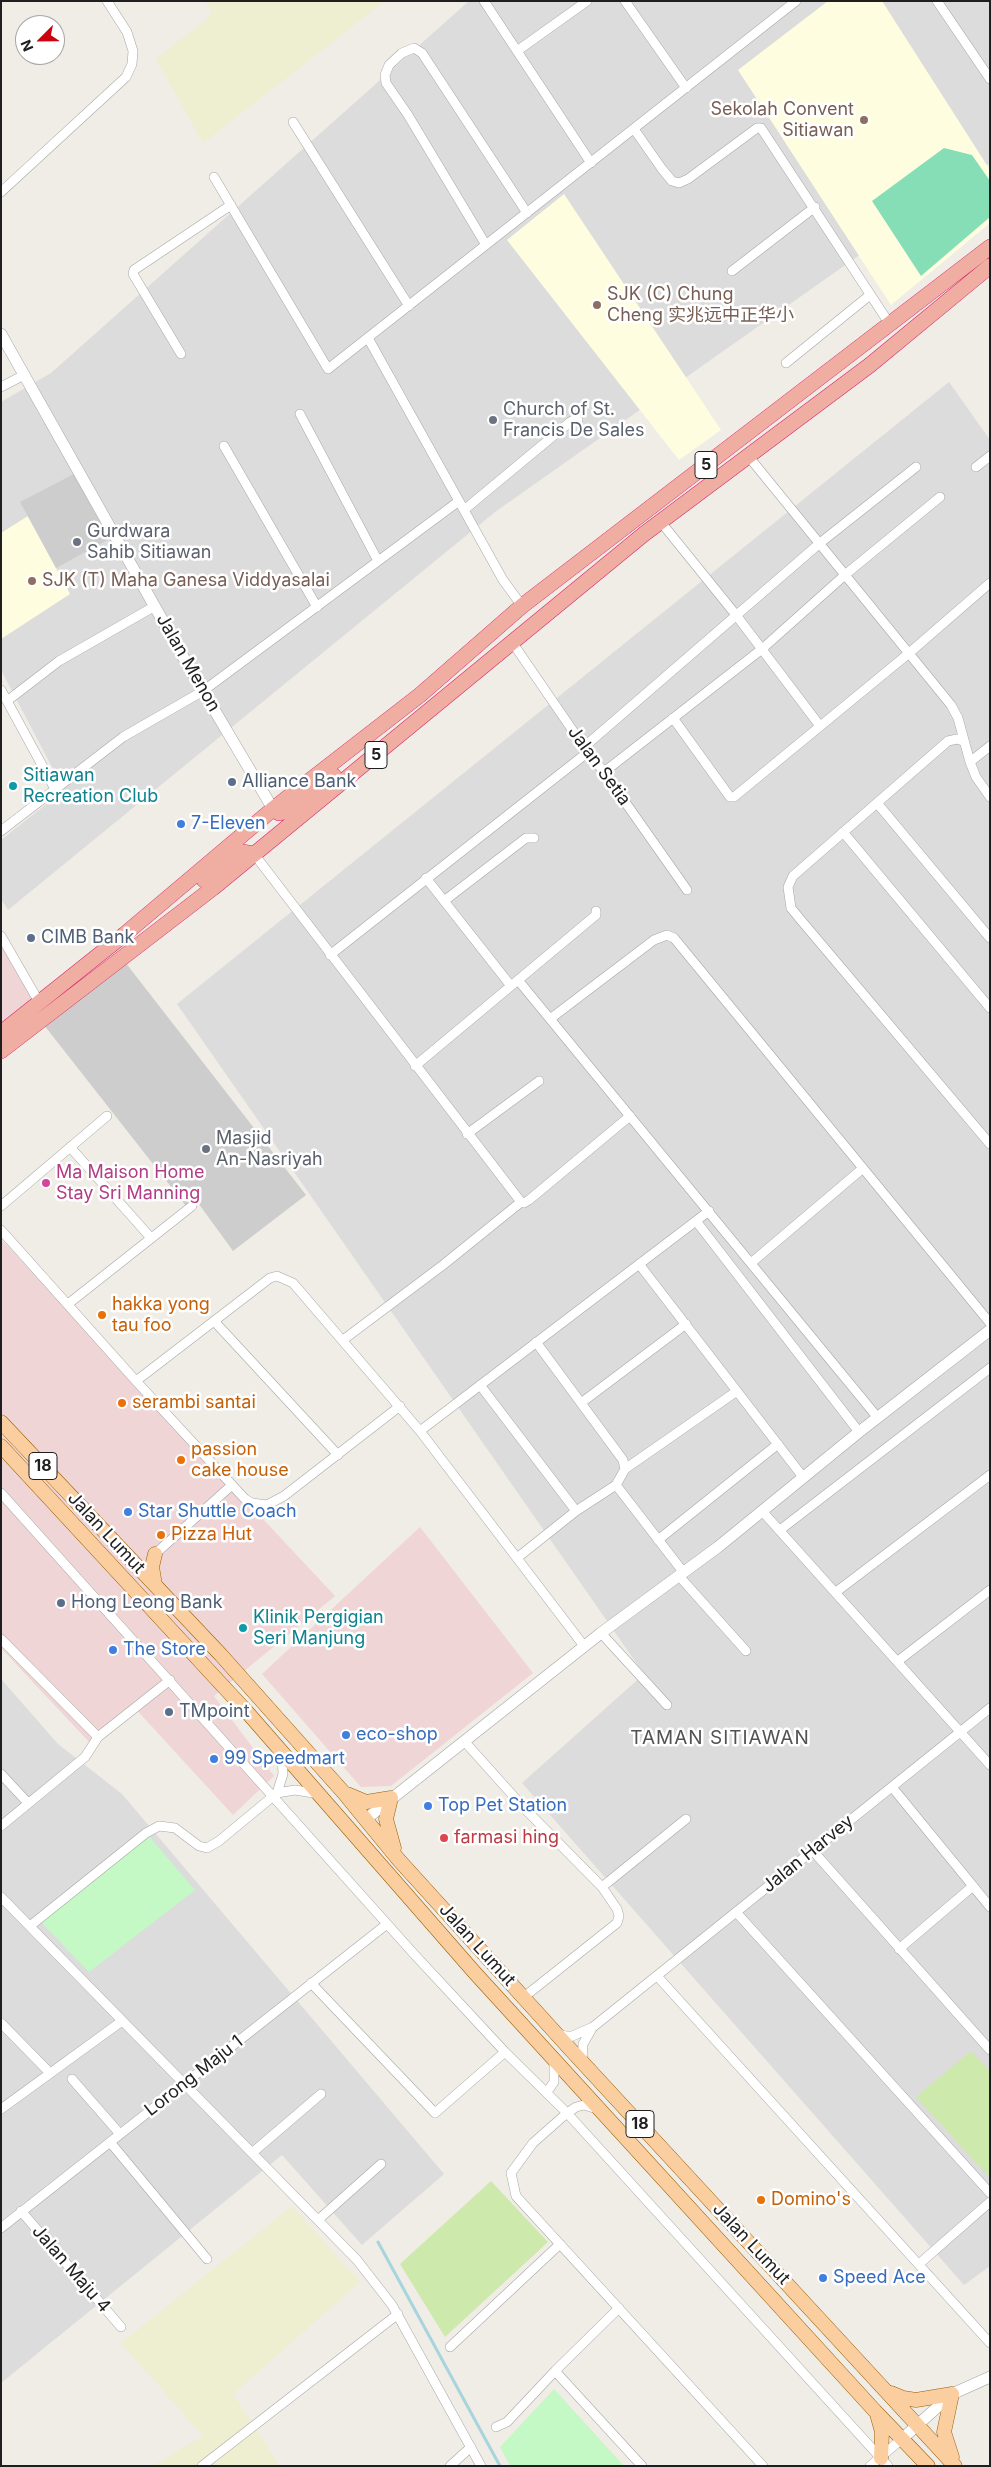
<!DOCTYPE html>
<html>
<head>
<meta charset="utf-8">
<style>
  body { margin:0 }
  #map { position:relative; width:991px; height:2467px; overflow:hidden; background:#f0ece6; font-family:Inter,sans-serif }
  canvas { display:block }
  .frame { position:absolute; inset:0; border:2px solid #1f1f1f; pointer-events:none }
  .north { position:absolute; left:15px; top:15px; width:50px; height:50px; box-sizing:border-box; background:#fff; border:1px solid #a5a5a5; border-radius:50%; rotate:247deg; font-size:14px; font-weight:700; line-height:20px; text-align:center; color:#1f1f1f }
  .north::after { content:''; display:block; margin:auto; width:18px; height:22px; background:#cc020e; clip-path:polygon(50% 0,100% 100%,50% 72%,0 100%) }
</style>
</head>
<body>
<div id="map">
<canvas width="991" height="2467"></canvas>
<div class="frame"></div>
<div class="north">N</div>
</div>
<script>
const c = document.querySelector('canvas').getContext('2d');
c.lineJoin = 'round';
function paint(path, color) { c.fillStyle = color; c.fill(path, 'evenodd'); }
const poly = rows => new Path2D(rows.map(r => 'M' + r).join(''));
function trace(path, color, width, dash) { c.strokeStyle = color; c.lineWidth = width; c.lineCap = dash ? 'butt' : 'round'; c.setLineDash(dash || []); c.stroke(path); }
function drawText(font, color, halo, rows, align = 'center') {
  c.font = font + ' Inter,"Noto Sans SC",sans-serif'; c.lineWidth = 5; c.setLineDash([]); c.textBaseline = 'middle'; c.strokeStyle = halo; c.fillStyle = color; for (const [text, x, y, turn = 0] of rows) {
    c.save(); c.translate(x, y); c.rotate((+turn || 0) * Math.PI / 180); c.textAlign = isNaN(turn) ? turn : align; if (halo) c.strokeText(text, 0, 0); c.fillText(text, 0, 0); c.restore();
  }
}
paint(poly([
  [469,1,990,1,990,163,495,512,8,910,1,899,1,840,64,790,1,670,1,402,51,373],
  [949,382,990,440,990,2266,964,2285,522,1783,644,1674,177,1004],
  [1,1679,58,1744,122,1794,444,2174,362,2245,282,2155,1,2383]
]), '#dddcdc');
paint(poly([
  [1,944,40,1011,1,1047],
  [1,1239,335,1596,214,1696,274,1776,233,1815,133,1706,90,1743,1,1648],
  [420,1527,533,1673,391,1786,361,1787,262,1674]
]), '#f0d5d6');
paint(poly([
  [828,1,882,1,990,170,990,223,891,305,738,70],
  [564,194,721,430,679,460,507,240],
  [28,516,70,594,1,639,1,533]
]), '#fffde0');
paint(poly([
  [74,474,109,539,56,568,20,502],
  [125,962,306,1195,233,1251,196,1200,186,1206,44,1025]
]), '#cdcdcd');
paint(poly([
  [205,1,385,1,203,143,156,59,212,15],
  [292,2206,360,2282,233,2394,280,2466,152,2466,203,2436,121,2343]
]), '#eeeed1');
paint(poly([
  [971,2051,990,2071,990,2178,916,2097],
  [491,2181,548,2242,445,2337,400,2264]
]), '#cee9ac');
paint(poly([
  [146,1833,195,1890,89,1972,38,1919],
  [554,2389,624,2466,510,2466,500,2447]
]), '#c4f9c5');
paint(poly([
  [944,148,972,155,990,181,990,217,921,276,872,201]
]), '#85deb6');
trace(poly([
  [378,2242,500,2466]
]), '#a7d4dd', 3);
const minor = poly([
  [484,1,591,163],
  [625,1,686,88],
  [937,1,990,79],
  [517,51,587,1],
  [293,122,409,306],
  [634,129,662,169,672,181,679,183,688,179,757,128,761,128,889,323],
  [214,177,328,369,796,1],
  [1,192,126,77,132,64,133,51,127,32,107,1],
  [486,245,408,115,386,83,385,75,389,65,402,53,414,48,422,53,527,213],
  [732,271,815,207],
  [368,338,503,580,522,606],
  [181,354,133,274,134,270,231,205],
  [786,363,870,295],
  [1,387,24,375],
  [300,414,378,561],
  [224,446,317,607],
  [749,457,951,705,958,718,970,762,976,777,990,797],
  [976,467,990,456],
  [464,510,570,422,575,419,578,420],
  [660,521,736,615,820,726],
  [512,642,584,747,604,772,687,890],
  [1,690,55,789],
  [7,701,59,661,155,606],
  [673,718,730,797,734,797,908,654,990,583],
  [963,741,957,739,948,741,793,876,788,887,791,908,800,919,990,1144],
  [584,747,820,543,916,467],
  [970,762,990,746],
  [604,772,762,649,846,574,940,497],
  [877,803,990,938],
  [1,831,123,737,203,691,459,501],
  [843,832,990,1008],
  [254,854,521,1202],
  [426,878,511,986],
  [444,901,526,838,534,838],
  [1,936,39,1002],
  [330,955,588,752],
  [518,980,878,1418],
  [550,1019,654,940,667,935,674,938,990,1323],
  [415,1066,596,915,596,911],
  [467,1134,539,1081],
  [70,1147,151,1238],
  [1,1206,107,1116],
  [696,1221,859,1432],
  [1,1230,136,1381,245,1499,252,1503,267,1505,284,1496,400,1406],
  [751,1263,862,1169],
  [639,1264,803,1477],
  [68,1304,192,1206],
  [214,1321,338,1455],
  [343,1340,443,1265,521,1202,524,1203,529,1200,630,1116],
  [536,1342,623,1460,625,1469],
  [136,1381,270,1278,277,1276,293,1283,420,1431,584,1646],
  [480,1385,576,1511],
  [581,1403,686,1324],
  [420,1431,709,1211],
  [616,1485,684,1573],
  [1,1493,414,1954,505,2052,567,2113,888,2466],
  [762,1511,990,1765],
  [780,1530,990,1368],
  [658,1540,778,1444],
  [155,1554,232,1485],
  [517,1558,576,1511,616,1485,625,1469,737,1391],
  [679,1576,746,1651],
  [836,1592,990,1475],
  [601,1633,667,1705],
  [1,1639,98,1737],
  [898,1661,990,1590],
  [464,1741,525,1809,602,1887,617,1909,619,1916,617,1923,524,1997],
  [1,1774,28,1803],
  [892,1787,990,1907],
  [277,1793,295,1790,319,1794],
  [1,1826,85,1757,98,1737,170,1680],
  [813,1851,990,2050],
  [602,1887,686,1819],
  [1,1897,357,2260,392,2305,481,2466],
  [736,1912,990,2193],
  [30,1926,146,1833,159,1826,175,1828,199,1846,207,1848,219,1841,277,1793,283,1774,282,1754],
  [899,1949,973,1886],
  [657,1976,990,2343],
  [311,1983,435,2113,505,2052],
  [1,2023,50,2073],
  [557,2034,570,2037,593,2027,990,1708],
  [582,2061,583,2044,591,2030],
  [72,2079,120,2134],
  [547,2092,554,2082,554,2060],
  [1,2109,122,2021],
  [597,2109,584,2105,576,2107,567,2113,533,2143,511,2173,516,2196,763,2466],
  [110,2142,207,2259],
  [252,2153,321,2094],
  [21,2211,121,2327],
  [318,2220,381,2164],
  [1,2228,387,1924],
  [919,2264,990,2202],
  [450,2347,560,2244],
  [555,2371,642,2466],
  [496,2427,507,2422,555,2371,619,2308],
  [202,2466,398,2314],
  [450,2466,471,2447],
  [870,2466,903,2438]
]);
const tertiary = poly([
  [1,334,186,662,273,809],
  [366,1819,601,1633,718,1547,859,1432,990,1330],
  [903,2438,952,2394,990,2377]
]);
const primary = poly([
  [1,1422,221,1655,344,1793,398,1859,571,2050,955,2466],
  [1,1446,247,1712,475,1973,875,2411,928,2466],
  [155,1585,152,1567,155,1554],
  [347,1794,366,1802,391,1798,386,1819,394,1848],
  [891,2393,903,2398,916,2400,952,2394,944,2432,952,2457],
  [877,2414,882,2432,881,2458]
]);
const trunk = poly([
  [273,809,279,813,288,811,334,776],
  [204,880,235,855,242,852,254,854],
  [1,1033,125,934,273,809,420,695,522,606,990,247],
  [1,1051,213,888,644,534,870,365,990,266]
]);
trace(minor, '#a6a6a6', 10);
trace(tertiary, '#a6a6a6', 12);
trace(primary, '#995e02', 15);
trace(trunk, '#d9276f', 16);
trace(minor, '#fff', 9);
trace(tertiary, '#fff', 11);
trace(primary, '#fbcea0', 14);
trace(trunk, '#f0aea2', 15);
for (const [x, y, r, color] of [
  [864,120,5,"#8d6e63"],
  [597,305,5,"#8d6e63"],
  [493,420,5,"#6b7280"],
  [77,542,5,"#6b7280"],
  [32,581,5,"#8d6e63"],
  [232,782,5,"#5c6f8a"],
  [13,786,5,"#0f9aa8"],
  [181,824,5,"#3f7fe0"],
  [31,938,5,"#5c6f8a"],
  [206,1149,5,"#6b7280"],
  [46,1183,5,"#d1479c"],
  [102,1315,5,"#e8710a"],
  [122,1403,5,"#e8710a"],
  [181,1460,5,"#e8710a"],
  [128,1512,5,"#3f7fe0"],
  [161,1535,5,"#e8710a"],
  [61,1603,5,"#5c6f8a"],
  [243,1628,5,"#0f9aa8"],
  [113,1650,5,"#3f7fe0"],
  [169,1712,5,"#5c6f8a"],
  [346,1735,5,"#3f7fe0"],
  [214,1759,5,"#3f7fe0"],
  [428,1806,5,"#3f7fe0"],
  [444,1838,5,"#e0444e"],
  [761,2200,5,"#e8710a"],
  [823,2278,5,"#3f7fe0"]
]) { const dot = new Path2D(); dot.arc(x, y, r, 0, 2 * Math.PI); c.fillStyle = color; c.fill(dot); trace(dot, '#fff', 2); }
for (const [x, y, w] of [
  [706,465,22],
  [376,755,22],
  [43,1466,28],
  [640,2124,28]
]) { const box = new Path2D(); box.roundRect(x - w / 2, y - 13.5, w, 27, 4); c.fillStyle = '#fff'; c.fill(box); trace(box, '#1f1f1f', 1); }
drawText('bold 16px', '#1f1f1f', null, [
  ["5",706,465],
  ["5",376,755],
  ["18",43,1466],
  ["18",640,2124]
]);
drawText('18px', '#785e54', '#fff', [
  ["Sekolah Convent",854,110,"right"],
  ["Sitiawan",854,131,"right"],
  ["SJK (C) Chung",607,295],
  ["Cheng 实兆远中正华小",607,316],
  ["SJK (T) Maha Ganesa Viddyasalai",42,581]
], 'left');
drawText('18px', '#5b616d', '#fff', [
  ["Church of St.",503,410],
  ["Francis De Sales",503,431],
  ["Gurdwara",87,532],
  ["Sahib Sitiawan",87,553],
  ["Masjid",216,1139],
  ["An-Nasriyah",216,1160]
], 'left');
drawText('18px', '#1f1f1f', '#fff', [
  ["Jalan Menon",188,663,60],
  ["Jalan Setia",599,766,54],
  ["Jalan Lumut",106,1533,47],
  ["Jalan Harvey",808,1854,-39],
  ["Jalan Lumut",477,1945,48],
  ["Lorong Maju 1",194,2076,-38],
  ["Jalan Lumut",751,2244,47],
  ["Jalan Maju 4",71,2269,49]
]);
drawText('18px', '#0d838f', '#fff', [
  ["Sitiawan",23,776],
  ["Recreation Club",23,797],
  ["Klinik Pergigian",253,1618],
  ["Seri Manjung",253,1639]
], 'left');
drawText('18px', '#4e5e75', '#fff', [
  ["Alliance Bank",242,782],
  ["CIMB Bank",41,938],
  ["Hong Leong Bank",71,1603],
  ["TMpoint",179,1712]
], 'left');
drawText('18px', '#366cbe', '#fff', [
  ["7-Eleven",191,824],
  ["Star Shuttle Coach",138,1512],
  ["The Store",123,1650],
  ["eco-shop",356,1735],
  ["99 Speedmart",224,1759],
  ["Top Pet Station",438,1806],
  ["Speed Ace",833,2278]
], 'left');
drawText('18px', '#b23c85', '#fff', [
  ["Ma Maison Home",56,1173],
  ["Stay Sri Manning",56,1194]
], 'left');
drawText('18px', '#c56008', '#fff', [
  ["hakka yong",112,1305],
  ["tau foo",112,1326],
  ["serambi santai",132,1403],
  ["passion",191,1450],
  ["cake house",191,1471],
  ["Pizza Hut",171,1535],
  ["Domino's",771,2200]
], 'left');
drawText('18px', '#be3a42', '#fff', [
  ["farmasi hing",454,1838]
], 'left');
c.letterSpacing = '1px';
drawText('19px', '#525252', '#fff', [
  ["TAMAN SITIAWAN",720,1738]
]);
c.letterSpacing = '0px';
</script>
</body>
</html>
